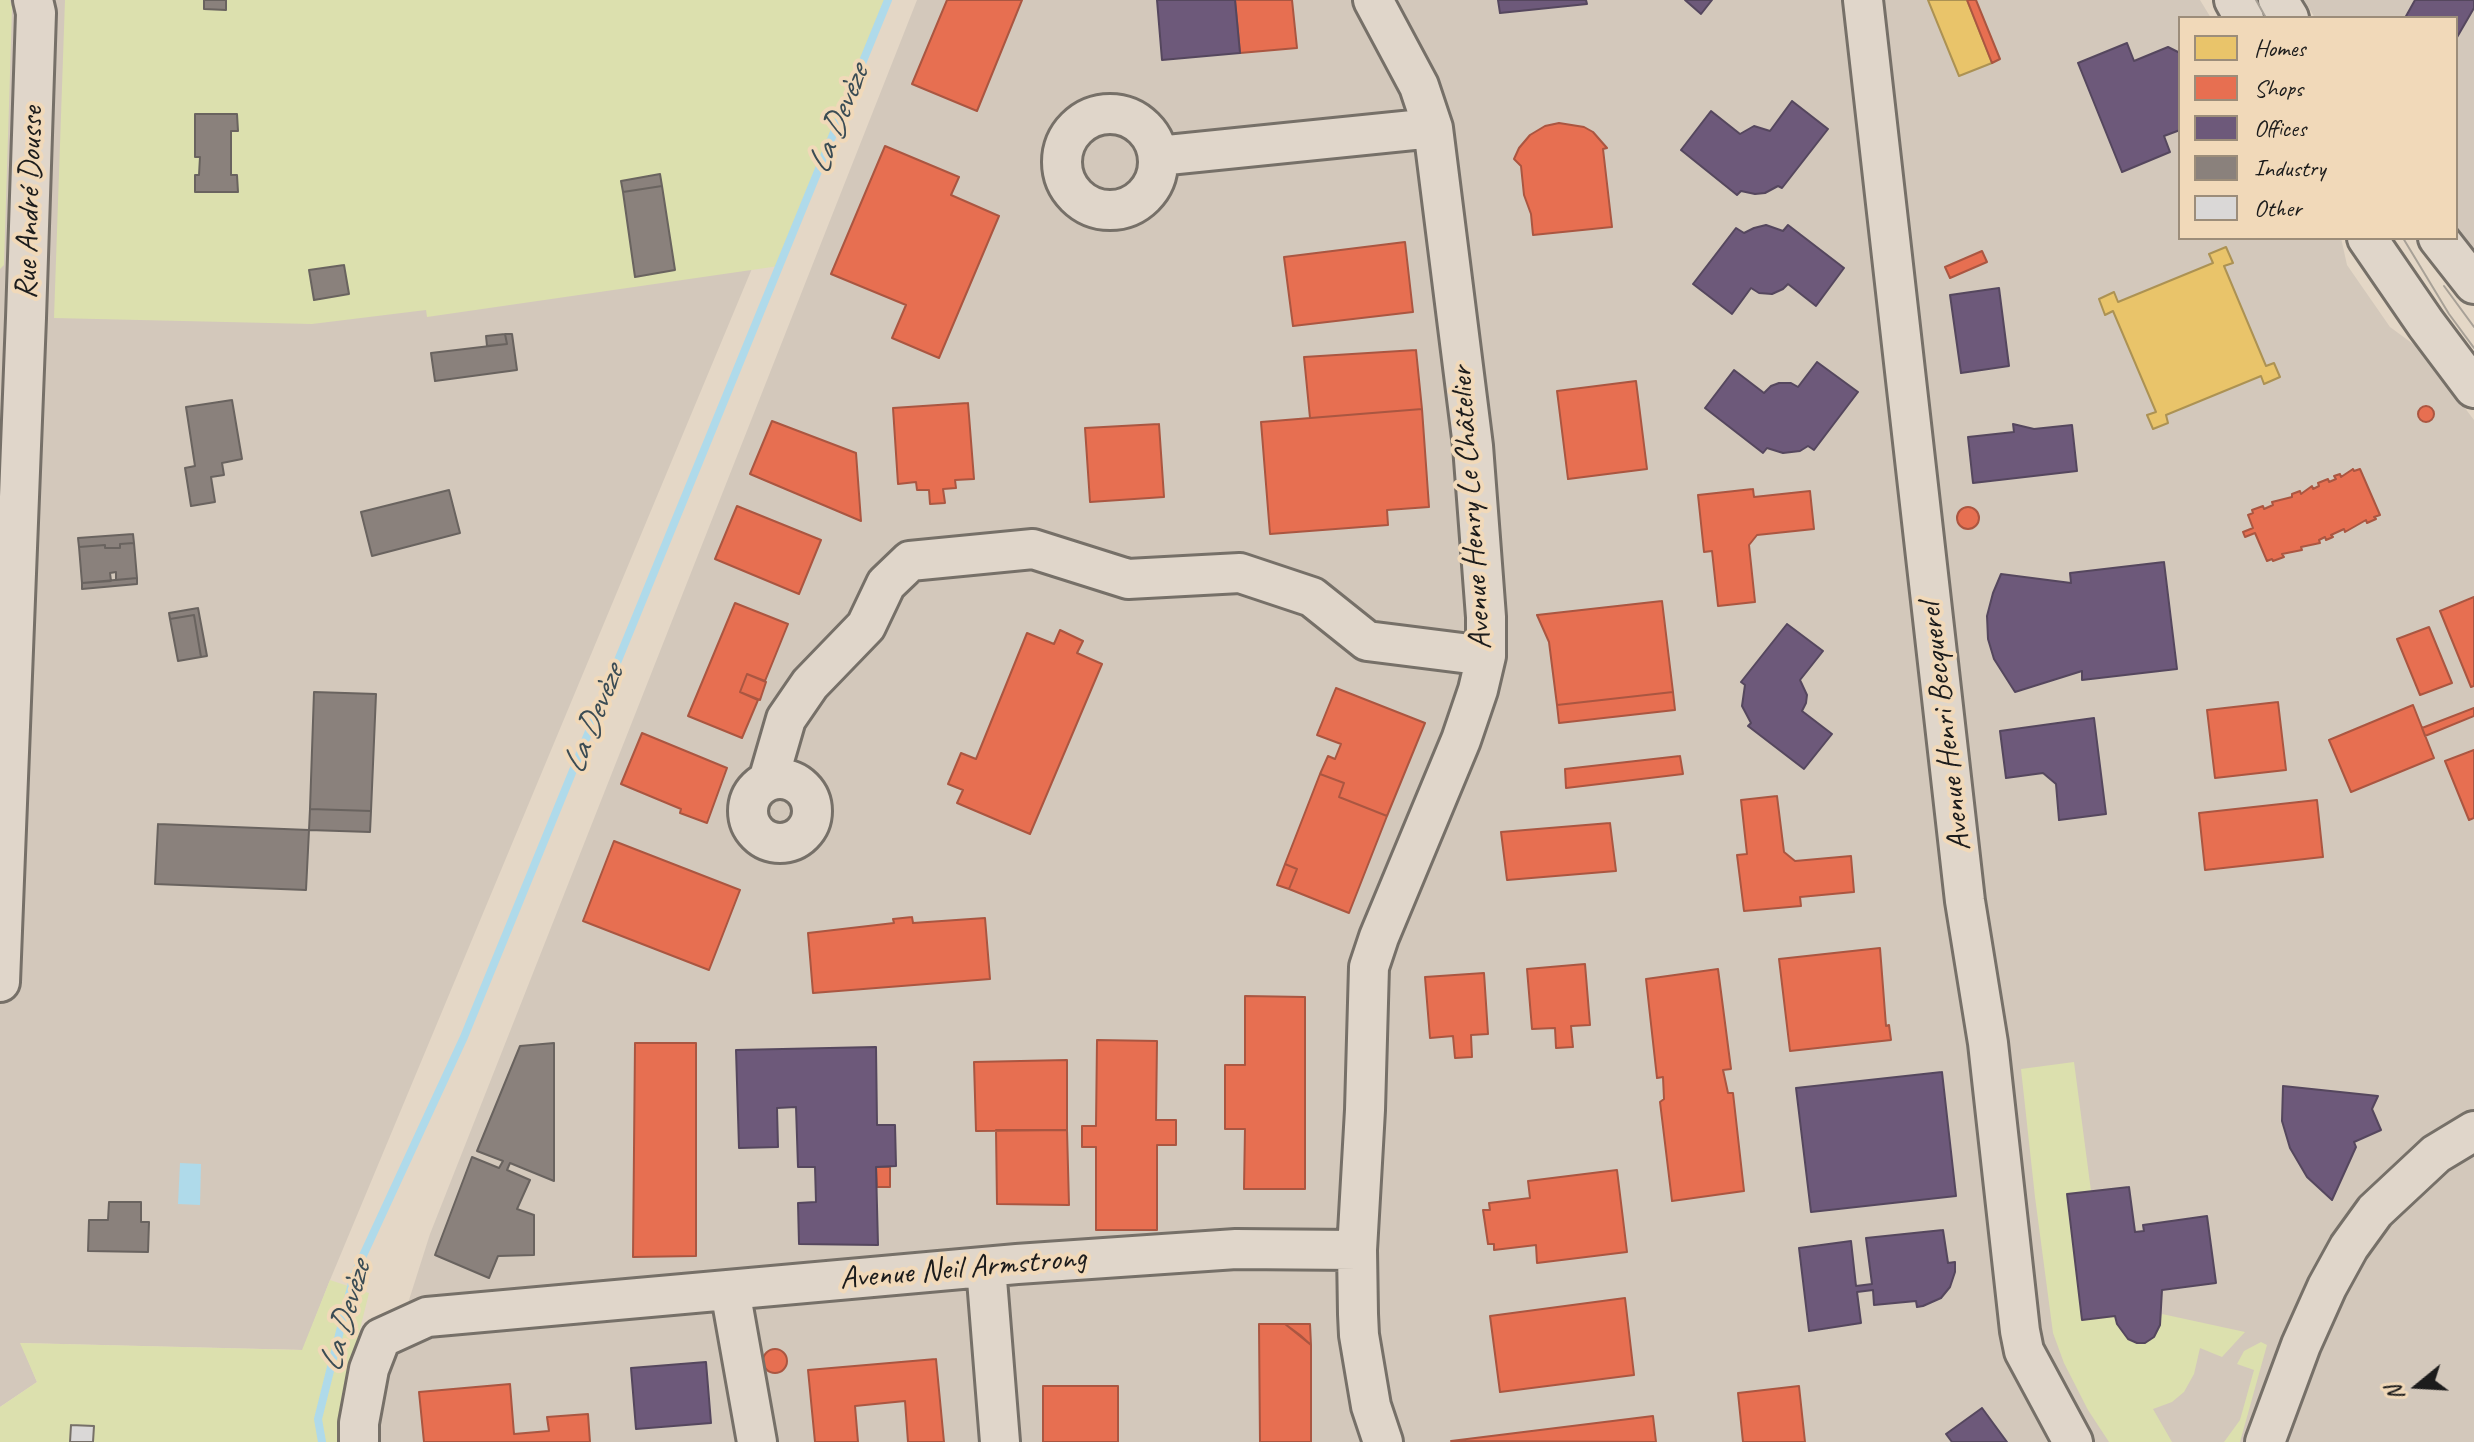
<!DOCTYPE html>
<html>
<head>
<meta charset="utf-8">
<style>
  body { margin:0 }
  #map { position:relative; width:2474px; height:1442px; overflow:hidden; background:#e4d7c6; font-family:Caveat,sans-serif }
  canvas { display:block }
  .legend { position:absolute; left:2178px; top:16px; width:280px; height:224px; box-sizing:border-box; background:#f1d9b9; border:2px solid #9c8d7a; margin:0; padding:10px 14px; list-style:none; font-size:24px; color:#1c1c1c }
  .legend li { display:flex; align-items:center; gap:16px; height:40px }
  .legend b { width:40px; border:2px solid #9c8d7a }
  .north { position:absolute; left:2378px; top:1346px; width:80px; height:80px; -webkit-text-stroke:6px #f1d9b9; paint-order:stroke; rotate:252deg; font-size:22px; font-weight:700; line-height:32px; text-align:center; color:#1c1c1c }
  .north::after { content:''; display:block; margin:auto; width:28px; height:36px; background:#1c1c1c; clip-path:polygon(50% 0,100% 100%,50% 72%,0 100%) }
</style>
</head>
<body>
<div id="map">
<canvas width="2474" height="1442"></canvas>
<ul class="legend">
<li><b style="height:22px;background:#e9c46a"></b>Homes</li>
<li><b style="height:22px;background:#e76f51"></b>Shops</li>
<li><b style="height:22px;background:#6d597a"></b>Offices</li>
<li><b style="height:22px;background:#8a817c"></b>Industry</li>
<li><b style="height:22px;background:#dad8d7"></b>Other</li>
</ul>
<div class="north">N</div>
</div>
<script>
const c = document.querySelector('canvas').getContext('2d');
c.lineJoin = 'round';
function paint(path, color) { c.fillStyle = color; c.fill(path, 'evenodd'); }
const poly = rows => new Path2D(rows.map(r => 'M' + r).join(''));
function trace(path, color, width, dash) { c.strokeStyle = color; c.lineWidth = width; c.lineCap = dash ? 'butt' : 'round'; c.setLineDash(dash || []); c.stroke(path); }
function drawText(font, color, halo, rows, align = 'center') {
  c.font = font + ' Caveat,sans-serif'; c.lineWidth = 8; c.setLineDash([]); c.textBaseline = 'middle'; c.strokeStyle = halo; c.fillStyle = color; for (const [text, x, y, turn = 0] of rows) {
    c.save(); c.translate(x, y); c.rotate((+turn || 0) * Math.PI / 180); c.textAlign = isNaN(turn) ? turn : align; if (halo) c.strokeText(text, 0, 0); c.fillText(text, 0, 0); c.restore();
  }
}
paint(poly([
  [0,0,864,0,330,1280,303,1350,21,1343,37,1382,0,1407],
  [917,0,2200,0,2211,18,2180,18,2180,238,2341,238,2347,265,2390,327,2420,349,2474,420,2474,1442,375,1442,381,1388,430,1234],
  [2304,0,2474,0,2474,250,2456,226,2456,18,2315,18]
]), '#d3c8bb');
paint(poly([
  [0,0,10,0,12,8,4,265,0,269],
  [65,0,888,0,779,266,427,317,426,310,312,324,54,318],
  [2074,1062,2091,1191,2067,1194,2117,1324,2145,1343,2151,1340,2158,1331,2162,1314,2245,1332,2222,1357,2200,1348,2194,1374,2184,1392,2172,1402,2153,1409,2172,1442,2109,1442,2088,1410,2064,1363,2053,1333,2035,1197,2021,1069],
  [330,1280,369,1293,347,1381,346,1442,0,1442,0,1407,37,1382,20,1343,302,1350],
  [2261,1342,2267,1345,2240,1442,2224,1442,2240,1420,2254,1370,2237,1364,2244,1351]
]), '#dce0ae');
paint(poly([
  [180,1163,201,1164,200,1205,178,1204]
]), '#afdaea');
const homes = poly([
  [1928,0,1967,0,1992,63,1959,76,1928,0],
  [2226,247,2233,263,2224,266,2266,366,2274,363,2280,377,2264,384,2261,376,2166,415,2168,423,2153,429,2147,415,2156,412,2113,311,2105,315,2099,299,2114,292,2118,302,2213,263,2209,254,2226,247]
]);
paint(homes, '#e9c46a');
trace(homes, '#ac9253', 2);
const shops = poly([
  [947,0,1022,0,977,111,912,84,947,0],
  [1235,0,1292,0,1297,48,1240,53,1235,0],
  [1967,0,1976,0,2000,59,1992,63,1967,0],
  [1559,123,1584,127,1593,132,1607,148,1603,149,1612,227,1533,235,1531,214,1524,195,1521,166,1514,159,1519,148,1530,135,1545,126,1559,123],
  [885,146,959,177,951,195,999,216,939,358,892,338,906,305,831,274,885,146],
  [1405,242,1413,312,1293,326,1284,257,1405,242],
  [1982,251,1987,262,1950,278,1945,267,1982,251],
  [1416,350,1422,409,1310,418,1304,357,1416,350],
  [1636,381,1647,469,1568,479,1557,391,1636,381],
  [968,403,974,479,955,480,956,488,943,489,945,503,930,504,929,490,917,490,916,482,898,484,893,408,968,403],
  '2418 414a8 8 0 1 1 16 0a8 8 0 1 1-16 0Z',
  [1422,409,1429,507,1387,510,1388,525,1270,534,1261,422,1422,409],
  [772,421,856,453,861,521,750,474,772,421],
  [1159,424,1164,497,1090,502,1085,428,1159,424],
  [2353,469,2354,471,2360,469,2380,515,2374,517,2376,519,2367,523,2366,520,2345,532,2344,529,2331,535,2333,537,2326,540,2325,537,2319,540,2320,543,2301,547,2302,550,2282,554,2284,557,2273,561,2272,559,2267,561,2255,533,2245,537,2243,532,2253,528,2248,515,2253,513,2252,510,2263,506,2264,509,2273,505,2272,502,2292,497,2292,494,2300,491,2301,494,2312,486,2313,489,2319,486,2318,483,2328,479,2329,482,2336,479,2334,476,2340,474,2341,477,2353,469],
  [1753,489,1754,497,1810,491,1814,529,1757,535,1749,545,1755,602,1718,606,1712,551,1704,552,1698,495,1753,489],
  [737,506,821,540,799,594,715,559,737,506],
  '1957 518a11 11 0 1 1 22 0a11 11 0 1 1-22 0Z',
  [2474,597,2474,686,2471,687,2440,611,2474,597],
  [1662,601,1673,692,1557,705,1549,642,1537,615,1662,601],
  [735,603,788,624,765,681,747,674,740,692,758,700,742,738,688,716,735,603],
  [2429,627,2452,683,2420,695,2397,639,2429,627],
  [1060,630,1083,641,1077,653,1102,664,1030,834,957,803,963,790,948,784,961,753,976,759,1027,633,1054,644,1060,630],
  [747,674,766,682,760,700,740,692,747,674],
  [1336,688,1425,723,1387,816,1339,797,1344,783,1320,774,1328,756,1335,759,1341,744,1317,735,1336,688],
  [1673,692,1675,710,1559,723,1557,705,1673,692],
  [2278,702,2286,770,2215,778,2207,710,2278,702],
  [2413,705,2434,758,2351,792,2329,740,2413,705],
  [2474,708,2474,716,2425,736,2422,728,2474,708],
  [642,733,727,768,707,823,680,813,681,809,621,784,642,733],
  [2474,750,2474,818,2469,820,2445,761,2474,750],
  [1680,756,1683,774,1566,788,1565,769,1680,756],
  [1320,774,1344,783,1339,797,1387,816,1349,913,1289,889,1297,869,1285,864,1320,774],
  [1777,796,1784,852,1795,861,1851,856,1854,892,1800,897,1801,906,1744,911,1737,855,1747,854,1741,800,1777,796],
  [2317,800,2323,857,2205,870,2199,813,2317,800],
  [1610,823,1616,871,1507,880,1501,832,1610,823],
  [614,841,740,890,709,970,583,921,614,841],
  [1285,864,1297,869,1289,889,1277,885,1285,864],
  [912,917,913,923,985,918,990,979,813,993,808,933,894,923,893,919,912,917],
  [1880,948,1886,1026,1889,1025,1891,1040,1790,1051,1779,959,1880,948],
  [1585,964,1590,1025,1571,1026,1573,1047,1556,1048,1555,1028,1532,1029,1527,969,1585,964],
  [1718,969,1731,1069,1723,1070,1728,1093,1733,1093,1744,1191,1672,1201,1660,1102,1664,1099,1663,1077,1657,1078,1646,979,1718,969],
  [1484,973,1488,1034,1471,1035,1472,1057,1455,1058,1453,1036,1430,1038,1425,977,1484,973],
  [1245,996,1305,997,1305,1189,1244,1189,1245,1129,1225,1129,1225,1065,1245,1065,1245,996],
  [1097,1040,1157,1041,1156,1120,1176,1120,1176,1145,1157,1145,1157,1230,1096,1230,1096,1147,1082,1147,1082,1126,1096,1126,1097,1040],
  [635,1043,696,1043,696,1256,633,1257,635,1043],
  [1067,1060,1067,1130,976,1131,974,1062,1067,1060],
  [996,1130,1067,1130,1069,1205,997,1204,996,1130],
  [876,1167,890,1167,890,1187,877,1187,876,1167],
  [1617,1170,1627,1252,1537,1263,1536,1245,1494,1250,1494,1244,1488,1244,1483,1210,1490,1210,1489,1203,1530,1198,1528,1181,1617,1170],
  [1625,1298,1634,1375,1500,1392,1490,1316,1625,1298],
  [1259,1324,1285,1324,1311,1345,1311,1442,1260,1442,1259,1324],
  [1285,1324,1310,1324,1311,1345,1300,1335,1285,1324],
  '763 1361a12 12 0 1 1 24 0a12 12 0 1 1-24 0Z',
  [936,1359,944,1442,908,1442,905,1401,855,1406,858,1442,815,1442,808,1370,936,1359],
  [510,1384,514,1434,549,1431,547,1417,588,1414,590,1442,424,1442,419,1392,510,1384],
  [1043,1386,1118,1386,1118,1442,1043,1442,1043,1386],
  [1799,1386,1805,1442,1743,1442,1738,1393,1799,1386],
  [1653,1416,1656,1442,1451,1441,1653,1416]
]);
paint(shops, '#e76f51');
trace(shops, '#aa5641', 2);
const offices = poly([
  [1157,0,1235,0,1240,53,1162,60,1157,0],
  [1498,0,1586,0,1587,4,1500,13,1498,0],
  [1685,0,1712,0,1701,14,1685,0],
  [2415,0,2474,0,2474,8,2456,39,2456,18,2405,18,2415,0],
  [2127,43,2134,61,2168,47,2180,53,2180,130,2164,136,2170,152,2122,172,2078,63,2127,43],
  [1792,101,1828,129,1782,188,1778,186,1765,193,1755,194,1741,191,1737,195,1681,150,1711,111,1740,134,1754,126,1770,131,1792,101],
  [1766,225,1783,231,1788,225,1844,268,1816,306,1788,284,1783,289,1772,294,1759,293,1751,288,1732,314,1693,284,1736,228,1744,233,1754,228,1766,225],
  [1999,288,2009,366,1961,373,1950,295,1999,288],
  [1817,362,1858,392,1814,450,1808,446,1800,451,1783,453,1767,448,1763,453,1705,408,1734,370,1764,393,1771,386,1779,383,1791,383,1798,387,1817,362],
  [2013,424,2034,429,2072,425,2077,471,1973,483,1968,437,2014,432,2013,424],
  [2164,562,2177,669,2082,680,2082,671,2015,692,1994,659,1988,639,1987,616,1993,593,2001,574,2071,583,2070,573,2164,562],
  [1787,624,1823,651,1800,680,1807,695,1806,703,1802,711,1832,734,1804,769,1748,726,1751,723,1742,706,1745,685,1741,682,1787,624],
  [2094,718,2106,814,2059,820,2056,784,2043,773,2006,778,2000,731,2094,718],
  [876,1047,877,1125,895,1125,896,1166,876,1167,878,1245,799,1244,798,1203,816,1202,815,1167,798,1167,796,1107,777,1108,778,1147,739,1148,736,1050,876,1047],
  [1942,1072,1956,1196,1811,1212,1796,1088,1942,1072],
  [2283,1086,2378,1096,2372,1109,2381,1130,2354,1142,2356,1147,2332,1200,2307,1177,2290,1148,2282,1121,2283,1086],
  [2129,1187,2135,1232,2144,1231,2143,1225,2207,1216,2216,1283,2162,1290,2160,1325,2154,1337,2145,1343,2137,1343,2128,1339,2117,1324,2115,1316,2082,1320,2067,1194,2129,1187],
  [1943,1230,1948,1263,1955,1262,1955,1272,1950,1287,1941,1298,1923,1306,1917,1307,1916,1301,1874,1305,1873,1290,1857,1292,1861,1323,1809,1331,1799,1248,1851,1241,1856,1286,1872,1284,1866,1238,1943,1230],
  [706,1362,711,1423,636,1429,631,1368,706,1362],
  [1982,1408,2007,1442,1952,1442,1946,1434,1982,1408]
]);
paint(offices, '#6d597a');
trace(offices, '#55475e', 2);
const industry = poly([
  [204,0,226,0,226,10,204,9,204,0],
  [195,114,237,114,238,131,231,131,231,175,237,175,238,192,195,192,195,175,199,175,200,157,195,157,195,114],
  [660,174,662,186,623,192,621,181,660,174],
  [662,186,675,270,635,277,623,192,662,186],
  [344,265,349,294,314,300,309,270,344,265],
  [505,334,507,344,487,346,486,336,505,334],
  [505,334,512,334,517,370,435,381,431,353,507,344,505,334],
  [232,400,242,459,222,463,224,475,211,477,215,502,191,506,185,468,195,466,186,407,232,400],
  [449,490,460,533,372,556,361,512,449,490],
  [133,534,134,543,120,544,120,548,105,548,105,545,79,547,78,538,133,534],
  [134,543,137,578,116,580,116,572,110,573,111,581,82,583,79,547,105,545,105,548,120,548,120,544,134,543],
  [137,578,137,584,82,589,82,583,137,578],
  [198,608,207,656,201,657,194,615,170,619,169,613,198,608],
  [194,615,201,657,178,661,170,619,194,615],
  [314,692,376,694,371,811,310,809,314,692],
  [310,809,371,811,370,832,309,830,310,809],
  [158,824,309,830,306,890,155,884,158,824],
  [554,1043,554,1181,510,1163,507,1170,530,1180,517,1209,534,1215,534,1255,498,1256,489,1278,435,1255,472,1157,499,1168,503,1161,477,1151,520,1046,554,1043],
  [109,1202,141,1202,141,1222,149,1222,148,1252,88,1251,89,1220,108,1220,109,1202]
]);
paint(industry, '#8a817c');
trace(industry, '#69635f', 2);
trace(poly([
  [322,1442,318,1419,354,1275,464,1037,888,0]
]), '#afdaea', 8);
const building = poly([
  [71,1425,94,1426,93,1442,70,1442,71,1425]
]);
paint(building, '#dad8d7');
trace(building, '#767068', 2);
const minor = poly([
  [1373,0,1419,86,1433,128,1473,446,1486,617,1486,656,1478,690,1461,740,1379,937,1369,967,1365,1110,1357,1250,1358,1314,1359,1335,1371,1406,1383,1442],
  [1863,0,1965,901,1988,1043,2020,1331,2024,1351,2073,1442],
  [2234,0,2244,18],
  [2278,0,2289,18],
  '1062 162a48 48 0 1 1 96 0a48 48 0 1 1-96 0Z',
  [1158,156,1433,128],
  [2367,238,2426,324,2474,388],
  [2438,238,2474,284],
  '748 811a32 32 0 1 1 64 0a32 32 0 1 1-64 0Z',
  [768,781,786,719,810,684,866,626,886,584,910,561,1033,549,1128,579,1240,573,1312,597,1367,641,1486,656],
  [0,982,26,318,36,13,33,0],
  [986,1267,1000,1442],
  [730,1290,757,1442],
  [359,1442,359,1423,369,1369,381,1338,427,1317,1017,1264,1236,1249,1357,1250],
  [2265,1442,2301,1345,2327,1287,2349,1247,2375,1211,2436,1154,2474,1131]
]);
trace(minor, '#767068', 44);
trace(minor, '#e0d6ca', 38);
trace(poly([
  [2256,0,2266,18],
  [2403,238,2449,314,2474,348],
  [2444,286,2474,327]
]), '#a8a197', 2);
drawText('32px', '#1c1c1c', '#f1d9b9', [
  ["Rue André Dousse",30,203,-88],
  ["Avenue Henry Le Châtelier",1472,508,-94],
  ["Avenue Henri Becquerel",1946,727,-97],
  ["Avenue Neil Armstrong",963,1269,-5]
]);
drawText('italic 34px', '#3b4c54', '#f1d9b9', [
  ["La Devèze",839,120,-68],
  ["La Devèze",594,720,-68],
  ["La Devèze",346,1317,-74]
]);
</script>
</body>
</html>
